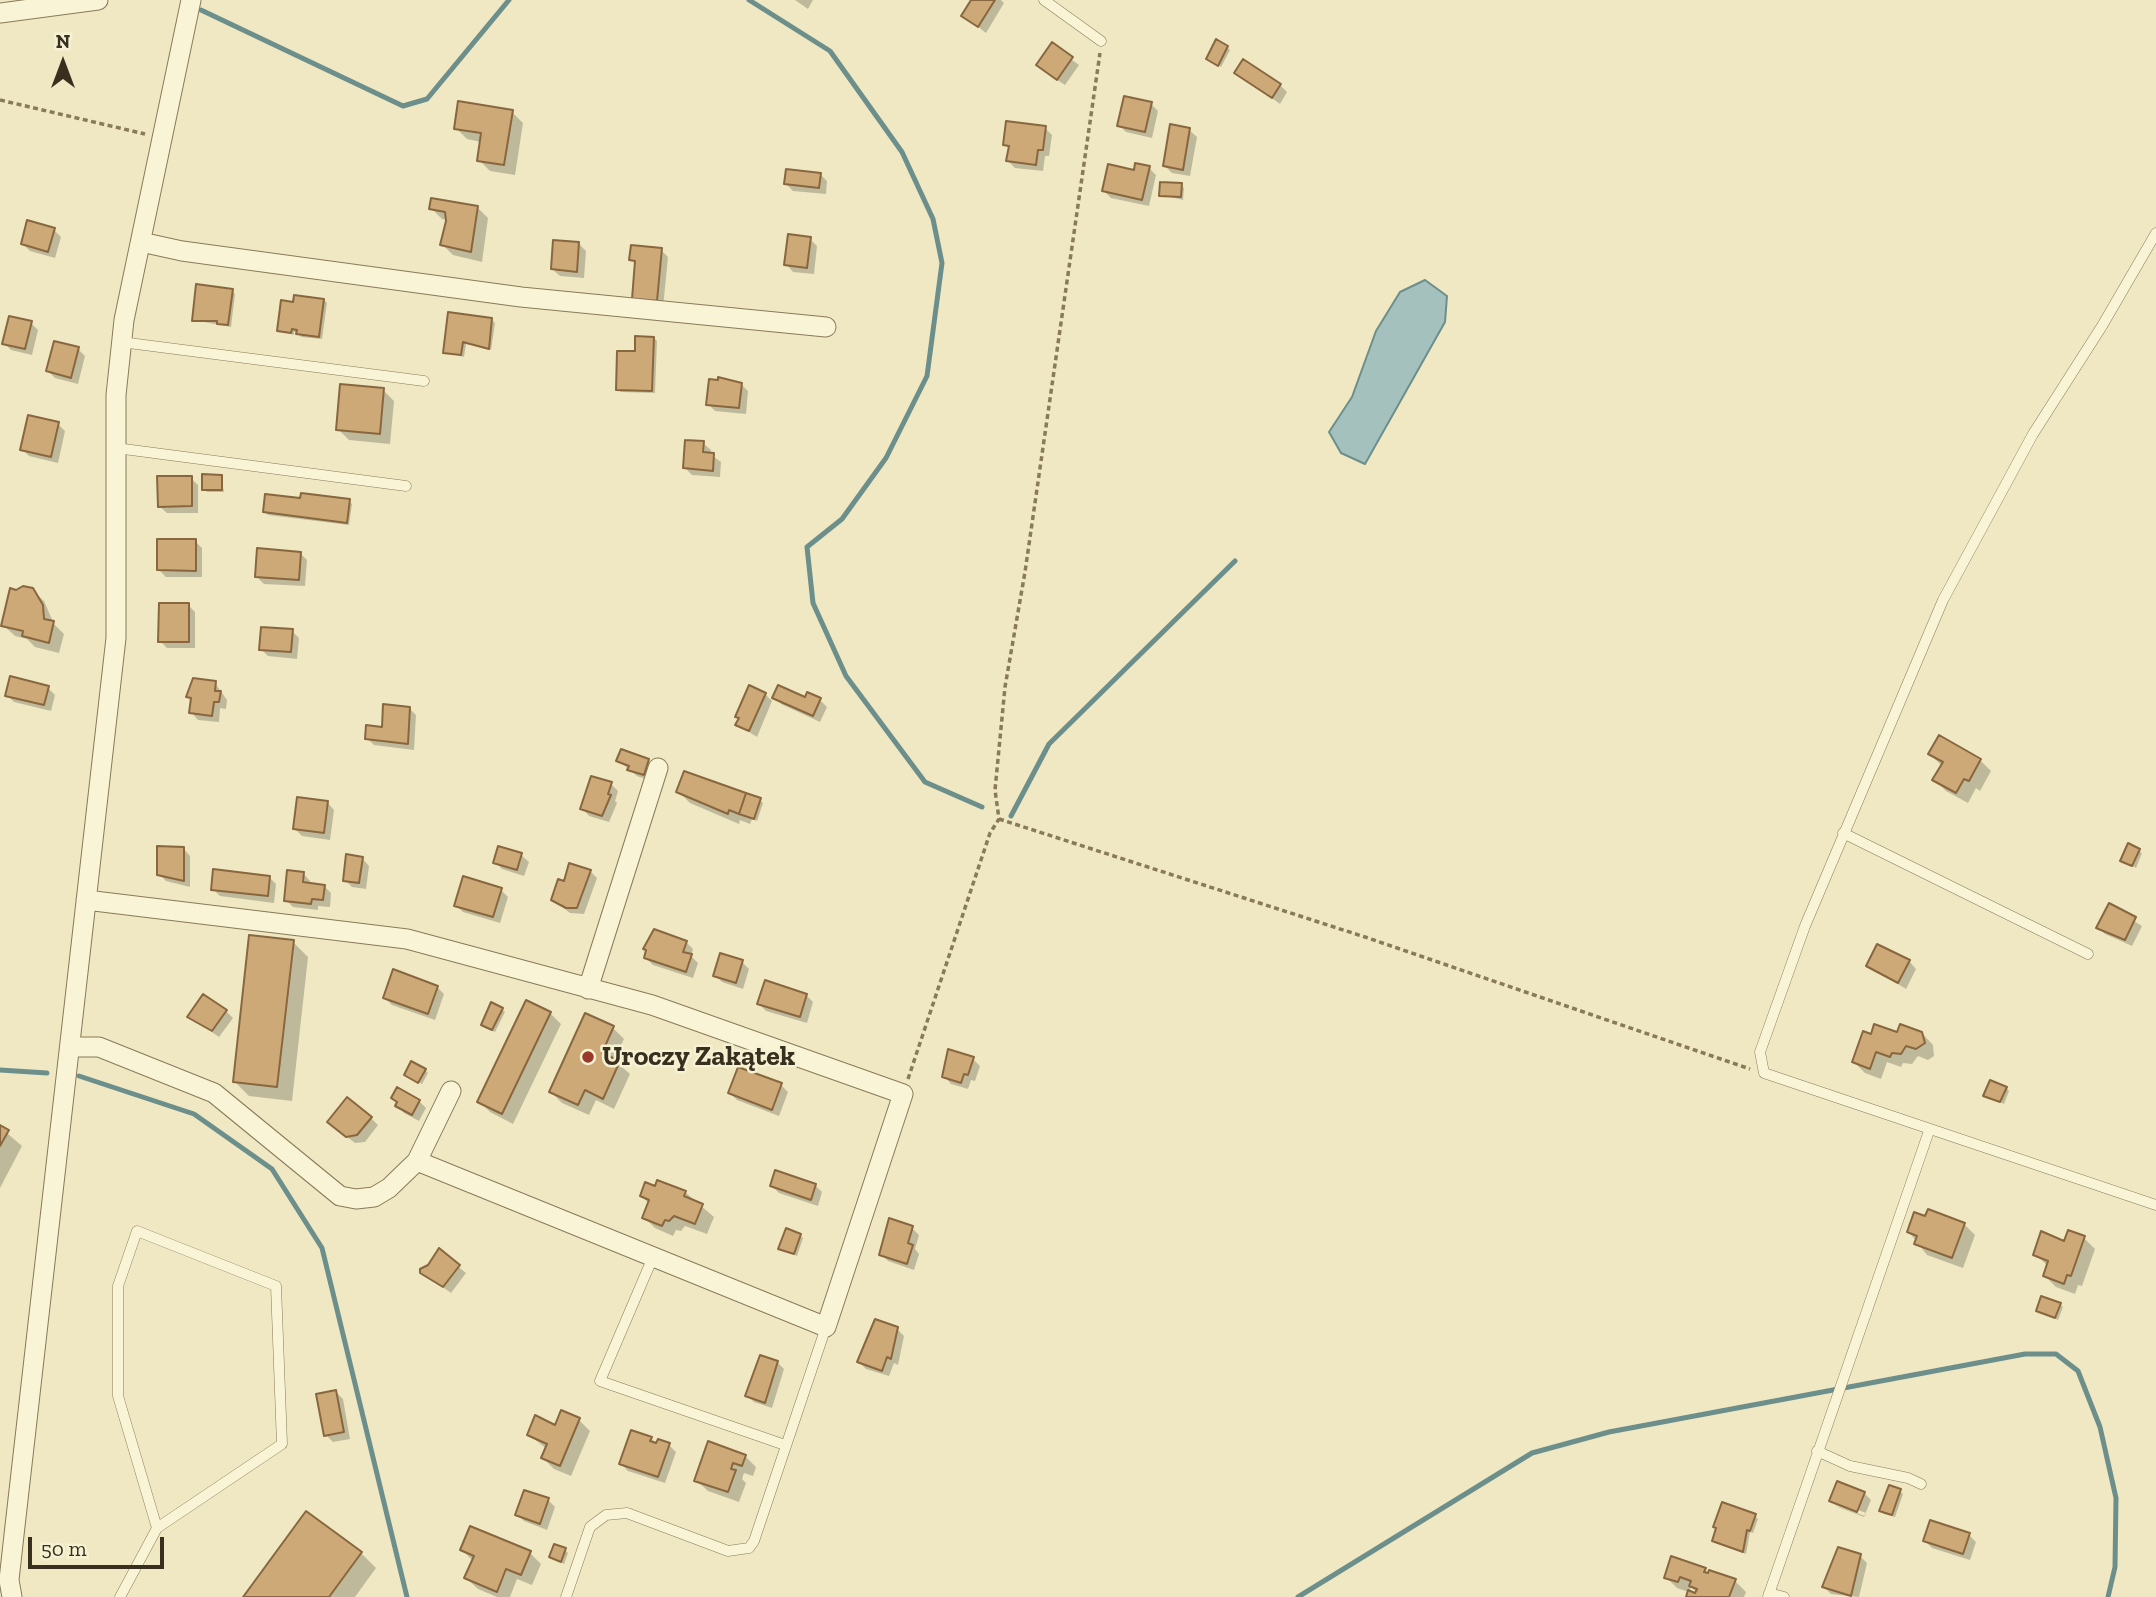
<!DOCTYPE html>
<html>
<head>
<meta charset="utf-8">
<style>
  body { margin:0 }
  #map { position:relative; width:2156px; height:1597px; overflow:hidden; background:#efe8c3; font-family:"Zilla Slab",serif }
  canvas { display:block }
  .north { position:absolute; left:28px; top:28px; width:70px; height:70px; -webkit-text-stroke:5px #f6f1d2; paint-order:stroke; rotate:0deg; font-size:19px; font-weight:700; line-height:28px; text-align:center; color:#382f1e }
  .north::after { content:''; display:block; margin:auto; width:24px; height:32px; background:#382f1e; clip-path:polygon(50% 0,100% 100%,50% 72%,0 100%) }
  .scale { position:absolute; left:28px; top:1537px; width:136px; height:32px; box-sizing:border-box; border:4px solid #382f1e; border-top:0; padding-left:9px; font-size:21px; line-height:24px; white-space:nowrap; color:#382f1e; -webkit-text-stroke:5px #f6f1d2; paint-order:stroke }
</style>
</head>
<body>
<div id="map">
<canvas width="2156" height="1597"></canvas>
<div class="north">N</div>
<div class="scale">50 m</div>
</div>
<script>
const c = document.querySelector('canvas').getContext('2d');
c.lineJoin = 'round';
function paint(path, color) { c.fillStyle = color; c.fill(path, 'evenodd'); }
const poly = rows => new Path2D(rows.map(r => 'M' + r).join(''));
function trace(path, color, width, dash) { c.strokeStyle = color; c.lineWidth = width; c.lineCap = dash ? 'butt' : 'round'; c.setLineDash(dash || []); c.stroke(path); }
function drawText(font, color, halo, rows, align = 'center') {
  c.font = font + ' "Zilla Slab",serif'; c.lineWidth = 5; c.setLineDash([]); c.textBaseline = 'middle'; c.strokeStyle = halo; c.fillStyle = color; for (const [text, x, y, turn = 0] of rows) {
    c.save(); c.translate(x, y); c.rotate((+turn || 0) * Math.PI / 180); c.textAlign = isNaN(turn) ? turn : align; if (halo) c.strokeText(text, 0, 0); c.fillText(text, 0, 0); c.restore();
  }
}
const water = poly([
  [1425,280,1447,296,1445,322,1365,464,1341,453,1329,432,1352,397,1376,331,1400,292,1425,280]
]);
paint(water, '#a5c1bd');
trace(water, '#6c8f8c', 2);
paint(poly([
  [795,0,813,0,808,9],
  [973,0,1001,0,1004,3,986,33,963,15],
  [1052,45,1079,65,1065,85,1045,72],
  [1227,47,1230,50,1221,67,1208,59],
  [1236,72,1280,85,1287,92,1280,104],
  [1151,104,1158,111,1152,138,1126,132,1119,125],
  [512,112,523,123,515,175,490,171,479,160,481,142,467,139,456,128],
  [1045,128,1052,135,1049,156,1045,156,1043,171,1015,168,1008,161,1010,150,1005,144],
  [1189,130,1197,137,1190,176,1172,173,1165,166],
  [1149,168,1156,175,1149,206,1111,198,1104,191,1135,172],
  [820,174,827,181,826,194,793,191,786,184],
  [1181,185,1184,188,1183,200,1161,195],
  [477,207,488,218,482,262,453,255,442,244,448,220,442,219,431,208],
  [54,230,61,237,55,258,30,251,23,244],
  [810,239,817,246,814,274,793,272,786,264],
  [579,244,586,251,584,278,560,276,552,269],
  [661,250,668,257,663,308,641,305,637,265,631,260],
  [232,291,235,294,231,327,193,320],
  [324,300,327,303,322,339,301,337,298,332,294,332,294,335,279,331,295,304],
  [492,320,495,323,491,350,466,344,464,357,444,352],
  [31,323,38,330,32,355,11,350,4,343],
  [654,338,657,341,655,393,621,392,617,389,636,353],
  [78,349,85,356,78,384,55,378,48,371],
  [741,384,748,391,746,414,715,411,708,404],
  [383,390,394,401,390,444,349,440,338,429],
  [58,424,65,431,58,463,29,456,22,449],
  [703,443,711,450,710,454,721,462,720,477,692,475,685,468],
  [221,476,224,492,207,492,204,489],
  [191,478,198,485,198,513,167,513,159,506],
  [302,500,349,501,352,504,349,525,268,515,265,512],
  [195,541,202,548,202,577,166,577,159,570],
  [300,553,307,560,305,586,264,584,257,577],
  [12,590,32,590,44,601,54,624,64,634,59,653,35,647,27,639,15,636,3,625],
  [188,605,195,612,195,648,167,648,160,641],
  [292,631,299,638,297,659,268,656,261,649],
  [215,683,227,700,226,709,220,708,219,722,198,720,191,712,192,701,188,696],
  [48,688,55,695,51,711,14,702,7,695],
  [765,694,772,701,757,737,738,725],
  [774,697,820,700,827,707,820,722,781,704],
  [409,708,416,715,414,750,374,745,367,738,384,729],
  [1930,754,1980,760,1991,771,1980,791,1976,788,1968,803,1946,791,1935,780,1942,766],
  [648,760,656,767,651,781,637,776,619,761],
  [611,784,618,791,615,801,617,803,609,822,589,816,582,808],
  [678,791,760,800,763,803,757,821,752,819,750,824,740,820,739,824,690,803],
  [327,802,334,810,330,840,302,836,295,829],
  [2129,846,2142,853,2136,868,2122,860],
  [183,848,190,856,190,887,166,881,159,874],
  [521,855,529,862,524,876,502,869,495,862],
  [362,858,369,866,366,889,352,887,345,880],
  [590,871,597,878,584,914,570,913,553,900,565,883],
  [303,873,310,881,310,885,324,886,331,893,330,907,318,906,318,910,293,907,286,900],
  [269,877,276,884,274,903,220,896,213,889],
  [501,890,508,897,500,923,463,912,456,905],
  [2109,905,2142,926,2132,946,2105,934,2098,927],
  [293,942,308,957,292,1101,249,1096,234,1081],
  [686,942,693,949,691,956,698,963,693,978,653,965,646,958],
  [1909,961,1916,969,1906,989,1868,966],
  [742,962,749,969,743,989,722,982,715,975],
  [437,987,444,994,435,1020,392,1005,385,998],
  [806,995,813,1002,807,1023,766,1011,759,1004],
  [502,1009,505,1012,495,1032,486,1028,483,1025],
  [226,1011,233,1018,219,1037,190,1017],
  [550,1013,561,1024,513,1124,490,1112,479,1101],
  [586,1015,613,1028,624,1039,614,1060,630,1074,614,1109,596,1100,589,1115,562,1103,551,1092],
  [1922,1033,1933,1045,1934,1056,1928,1060,1918,1056,1912,1064,1903,1063,1901,1067,1887,1062,1881,1079,1865,1073,1854,1062,1872,1036],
  [973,1059,980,1066,975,1081,971,1080,968,1089,951,1084,944,1076],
  [425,1070,428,1073,422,1084,409,1078],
  [781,1085,788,1092,779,1116,737,1100,730,1093],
  [2006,1088,2009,1091,2004,1104,1985,1095],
  [393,1098,419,1101,426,1108,419,1121,404,1113],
  [371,1118,378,1125,365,1142,355,1143,337,1129],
  [0,1127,22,1146,0,1188],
  [815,1185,822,1192,818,1206,779,1193,772,1186],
  [685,1192,714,1217,707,1234,685,1226,681,1231,676,1230,673,1236,655,1228,644,1217,649,1204,642,1196],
  [1964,1224,1975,1235,1963,1268,1927,1255,1909,1232],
  [912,1228,919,1235,915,1249,919,1254,914,1270,888,1261,881,1254],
  [800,1235,803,1238,797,1256,780,1248],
  [2084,1238,2095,1249,2082,1286,2078,1285,2075,1294,2056,1287,2045,1276,2048,1266,2035,1254],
  [439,1251,466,1273,451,1293,422,1272],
  [2060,1304,2063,1307,2058,1320,2038,1311],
  [897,1329,904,1336,898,1365,894,1363,889,1376,866,1369,859,1362],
  [777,1362,784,1369,772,1408,754,1402,747,1395],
  [336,1392,343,1399,350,1439,333,1442,326,1435],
  [579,1420,590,1431,571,1476,554,1469,543,1458,547,1449,529,1435],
  [651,1438,658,1445,669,1445,676,1452,665,1483,628,1471,621,1464],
  [745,1456,756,1467,753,1476,744,1473,742,1479,746,1483,739,1502,708,1491,696,1480],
  [1900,1491,1903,1494,1895,1517,1884,1514,1881,1511],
  [1864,1493,1871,1500,1864,1517,1838,1507,1831,1500],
  [1837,1502,1866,1513,1865,1516,1837,1506],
  [548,1500,555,1507,547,1530,524,1521,517,1514],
  [1755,1516,1758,1519,1753,1533,1750,1532,1746,1554,1714,1541,1718,1530,1715,1527],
  [1969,1535,1976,1542,1970,1560,1932,1548,1925,1541],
  [462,1550,530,1553,541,1564,532,1585,517,1579,510,1597,497,1597,478,1589,466,1578,473,1561],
  [565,1550,568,1553,564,1564,551,1557],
  [361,1553,376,1568,355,1597,245,1597],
  [1860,1556,1867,1563,1859,1597,1831,1594,1824,1587],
  [1705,1570,1709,1574,1735,1581,1746,1592,1744,1597,1702,1597,1691,1587,1689,1592,1702,1597,1687,1597,1689,1592,1677,1588,1666,1577]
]), '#0003');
trace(poly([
  [749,0,830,51,902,152,933,219,942,263,927,376,886,458,842,519,807,547,813,603,846,676,925,782,982,807],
  [201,10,403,106,427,99,509,0],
  [1011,816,1049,744,1235,561],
  [0,1070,47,1073],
  [79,1076,194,1114,272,1169,322,1248,407,1597],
  [1298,1597,1532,1453,1609,1432,2025,1354,2056,1354,2078,1371,2100,1427,2116,1498,2115,1567,2108,1597]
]), '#6c8f8c', 5);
const building = poly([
  [971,0,995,0,978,27,961,16,971,0],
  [1216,39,1228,46,1218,66,1206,59,1216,39],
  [1052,42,1073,57,1057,80,1036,65,1052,42],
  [1243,59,1281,84,1272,98,1234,73,1243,59],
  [1124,96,1152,102,1145,132,1117,126,1124,96],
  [458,101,513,110,504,165,477,161,481,133,454,129,458,101],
  [1006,121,1046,126,1043,150,1038,150,1036,165,1006,161,1009,146,1003,145,1006,121],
  [1170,124,1190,128,1183,170,1163,166,1170,124],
  [1135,163,1150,166,1142,200,1102,191,1108,164,1134,170,1135,163],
  [786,169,821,173,819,188,784,184,786,169],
  [1160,182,1182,183,1181,197,1159,196,1160,182],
  [431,198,478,206,471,252,440,245,446,221,445,212,429,209,431,198],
  [27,220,55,228,48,252,21,244,27,220],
  [788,234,811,237,807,268,784,265,788,234],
  [553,240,579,242,577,272,551,269,553,240],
  [631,245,662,248,657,301,632,299,635,261,629,260,631,245],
  [196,284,233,289,228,325,217,324,217,321,192,321,196,284],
  [294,295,324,299,319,337,296,334,297,330,292,329,291,333,277,331,281,300,293,302,294,295],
  [448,312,492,318,489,349,463,342,461,355,443,353,448,312],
  [9,316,32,321,25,349,2,344,9,316],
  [635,336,654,337,652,391,616,390,617,351,635,351,635,336],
  [54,341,79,347,71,378,46,371,54,341],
  [718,377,742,383,739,408,706,405,709,379,718,380,718,377],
  [340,384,384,388,380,434,336,430,340,384],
  [28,415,59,422,51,457,20,450,28,415],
  [685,440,704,441,703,452,714,453,713,471,683,468,685,440],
  [202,474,222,475,222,490,202,490,202,474],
  [157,476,192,476,192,506,158,507,157,476],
  [301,493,350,499,347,523,263,512,265,494,300,498,301,493],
  [157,539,196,539,196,571,157,570,157,539],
  [257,548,301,552,299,580,255,577,257,548],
  [23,586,33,588,43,605,44,619,54,621,49,643,22,636,23,631,1,626,10,588,16,590,23,586],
  [159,603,189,603,189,642,158,642,159,603],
  [261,627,293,629,291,652,259,650,261,627],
  [10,676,49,686,44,705,5,696,10,676],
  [193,678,216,681,215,691,221,691,219,702,214,702,212,716,189,713,191,698,186,697,193,678],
  [749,685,766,693,749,731,735,725,739,718,735,717,749,685],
  [778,685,805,697,807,692,821,698,813,716,772,698,778,685],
  [383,704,410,707,408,744,365,739,366,725,382,727,383,704],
  [1939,735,1981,759,1969,781,1964,779,1956,793,1932,780,1943,762,1928,754,1939,735],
  [621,749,649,759,644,775,627,770,629,766,616,761,621,749],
  [684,771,746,793,739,814,729,810,728,814,676,792,684,771],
  [591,776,612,782,608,794,611,795,602,816,580,809,591,776],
  [746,793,761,798,754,819,739,814,746,793],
  [297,797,328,801,324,833,293,829,297,797],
  [2128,843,2140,849,2132,866,2120,861,2128,843],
  [157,846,184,847,184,881,157,875,157,846],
  [498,846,522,853,517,870,493,863,498,846],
  [346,854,363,857,359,883,343,881,346,854],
  [569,863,591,870,577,908,566,908,551,900,558,879,564,881,569,863],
  [213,869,270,876,268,896,211,890,213,869],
  [287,870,304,872,303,882,325,885,323,900,312,899,311,904,284,901,287,870],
  [463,876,502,888,493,917,454,906,463,876],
  [2109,903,2136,917,2125,940,2096,928,2109,903],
  [654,929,687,941,683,952,692,954,686,972,644,958,646,950,643,949,654,929],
  [249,935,294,940,277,1087,233,1082,249,935],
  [1877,944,1910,960,1898,983,1866,966,1877,944],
  [720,953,743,960,736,983,713,976,720,953],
  [393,969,438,986,428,1014,383,998,393,969],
  [765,980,807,994,800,1017,757,1004,765,980],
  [203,994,227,1010,212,1031,187,1017,203,994],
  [526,1000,551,1012,502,1114,477,1102,526,1000],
  [491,1002,503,1008,492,1030,481,1025,491,1002],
  [585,1013,614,1026,602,1053,620,1061,603,1099,585,1090,578,1105,549,1092,585,1013],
  [1874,1024,1897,1032,1900,1024,1922,1032,1925,1043,1916,1049,1906,1046,1901,1054,1892,1053,1890,1057,1876,1052,1870,1069,1852,1062,1863,1031,1871,1034,1874,1024],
  [948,1049,974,1057,968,1075,964,1074,961,1083,942,1077,948,1049],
  [411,1061,426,1069,418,1083,404,1075,411,1061],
  [738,1067,782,1083,772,1110,728,1093,738,1067],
  [1990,1080,2007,1087,2000,1102,1983,1096,1990,1080],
  [397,1087,420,1100,412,1115,395,1106,397,1102,391,1098,397,1087],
  [347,1097,372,1117,357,1135,346,1137,327,1122,347,1097],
  [0,1125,9,1130,0,1146,0,1125],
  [775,1170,816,1184,811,1200,770,1186,775,1170],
  [657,1180,686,1191,684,1196,703,1204,695,1224,674,1216,669,1221,665,1220,662,1226,642,1218,649,1200,640,1196,645,1182,655,1186,657,1180],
  [1928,1209,1965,1223,1952,1258,1914,1244,1917,1236,1907,1232,1914,1212,1925,1216,1928,1209],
  [889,1218,913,1226,908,1243,913,1245,907,1264,879,1255,889,1218],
  [786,1228,801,1234,794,1254,778,1249,786,1228],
  [2068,1230,2085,1236,2071,1276,2067,1275,2064,1284,2043,1276,2048,1261,2033,1255,2041,1231,2064,1241,2068,1230],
  [439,1248,460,1265,443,1287,420,1273,420,1269,428,1265,439,1248],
  [2041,1296,2061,1303,2055,1318,2036,1311,2041,1296],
  [875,1319,898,1327,891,1359,887,1357,882,1371,857,1362,875,1319],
  [760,1355,778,1361,765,1403,745,1396,760,1355],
  [336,1390,344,1432,324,1436,316,1394,336,1390],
  [561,1410,580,1418,560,1466,541,1458,547,1444,527,1435,535,1415,555,1425,561,1410],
  [631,1430,652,1437,650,1441,656,1443,658,1439,670,1443,658,1477,619,1464,631,1430],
  [708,1441,746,1455,742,1466,733,1463,731,1469,736,1470,728,1492,694,1481,708,1441],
  [1837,1481,1865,1492,1857,1512,1829,1501,1837,1481],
  [1889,1485,1901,1489,1892,1515,1879,1511,1889,1485],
  [524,1490,549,1498,540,1524,515,1515,524,1490],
  [1722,1502,1756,1514,1750,1531,1747,1530,1743,1552,1712,1541,1716,1528,1713,1527,1722,1502],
  [306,1511,362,1552,329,1597,243,1597,306,1511],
  [1930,1520,1970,1533,1963,1554,1923,1541,1930,1520],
  [470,1526,531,1551,521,1575,506,1569,497,1592,464,1578,474,1556,460,1550,470,1526],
  [554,1544,566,1548,561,1562,549,1557,554,1544],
  [1838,1547,1861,1554,1851,1596,1822,1587,1838,1547],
  [1671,1556,1706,1568,1704,1572,1708,1573,1709,1570,1736,1579,1729,1597,1686,1597,1688,1590,1695,1593,1697,1589,1689,1586,1691,1581,1680,1577,1678,1582,1664,1578,1671,1556]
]);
paint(building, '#cda978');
trace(building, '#88673f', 2);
const service = poly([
  [1044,0,1101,41],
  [2156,233,2102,326,2033,434,1943,600,1805,926,1760,1052,1764,1073,2156,1205],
  [121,342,424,381],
  [116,448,406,486],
  [1843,833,2088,954],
  [653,1257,600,1381,785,1445],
  [1817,1451,1850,1466,1908,1478,1921,1484],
  [1769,1593,1784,1597],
  [120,1597,157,1528,282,1444,276,1286,137,1231,118,1286,118,1396,157,1528],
  [566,1597,590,1527,606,1515,627,1513,728,1551,749,1548,754,1541,826,1327],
  [1768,1597,1929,1131]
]);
const minor = poly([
  [0,13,98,0],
  [141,242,182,251,521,297,826,327],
  [588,989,658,768],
  [70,1047,99,1047,214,1093,340,1196,356,1199,374,1197,389,1188,417,1161,826,1327,903,1094,652,1005,407,939,86,900],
  [417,1161,451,1091],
  [12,1597,9,1580,15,1526,116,638,116,395,124,320,191,0]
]);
trace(service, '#897a59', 11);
trace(minor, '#897a59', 21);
trace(poly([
  [0,100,145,134],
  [999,819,1365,937,1750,1069],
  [908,1079,990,833,999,819,995,790,1005,687,1025,572,1100,53]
]), '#897a59', 3.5, [5, 3.5]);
trace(service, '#f9f4d6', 10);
trace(minor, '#f9f4d6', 19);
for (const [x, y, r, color] of [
  [588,1057,7,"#993929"]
]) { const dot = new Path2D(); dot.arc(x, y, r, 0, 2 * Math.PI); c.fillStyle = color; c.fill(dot); trace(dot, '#f6f1d2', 2.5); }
drawText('bold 28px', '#382f1e', '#f6f1d2', [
  ["Uroczy Zakątek",602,1057]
], 'left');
</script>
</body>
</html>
